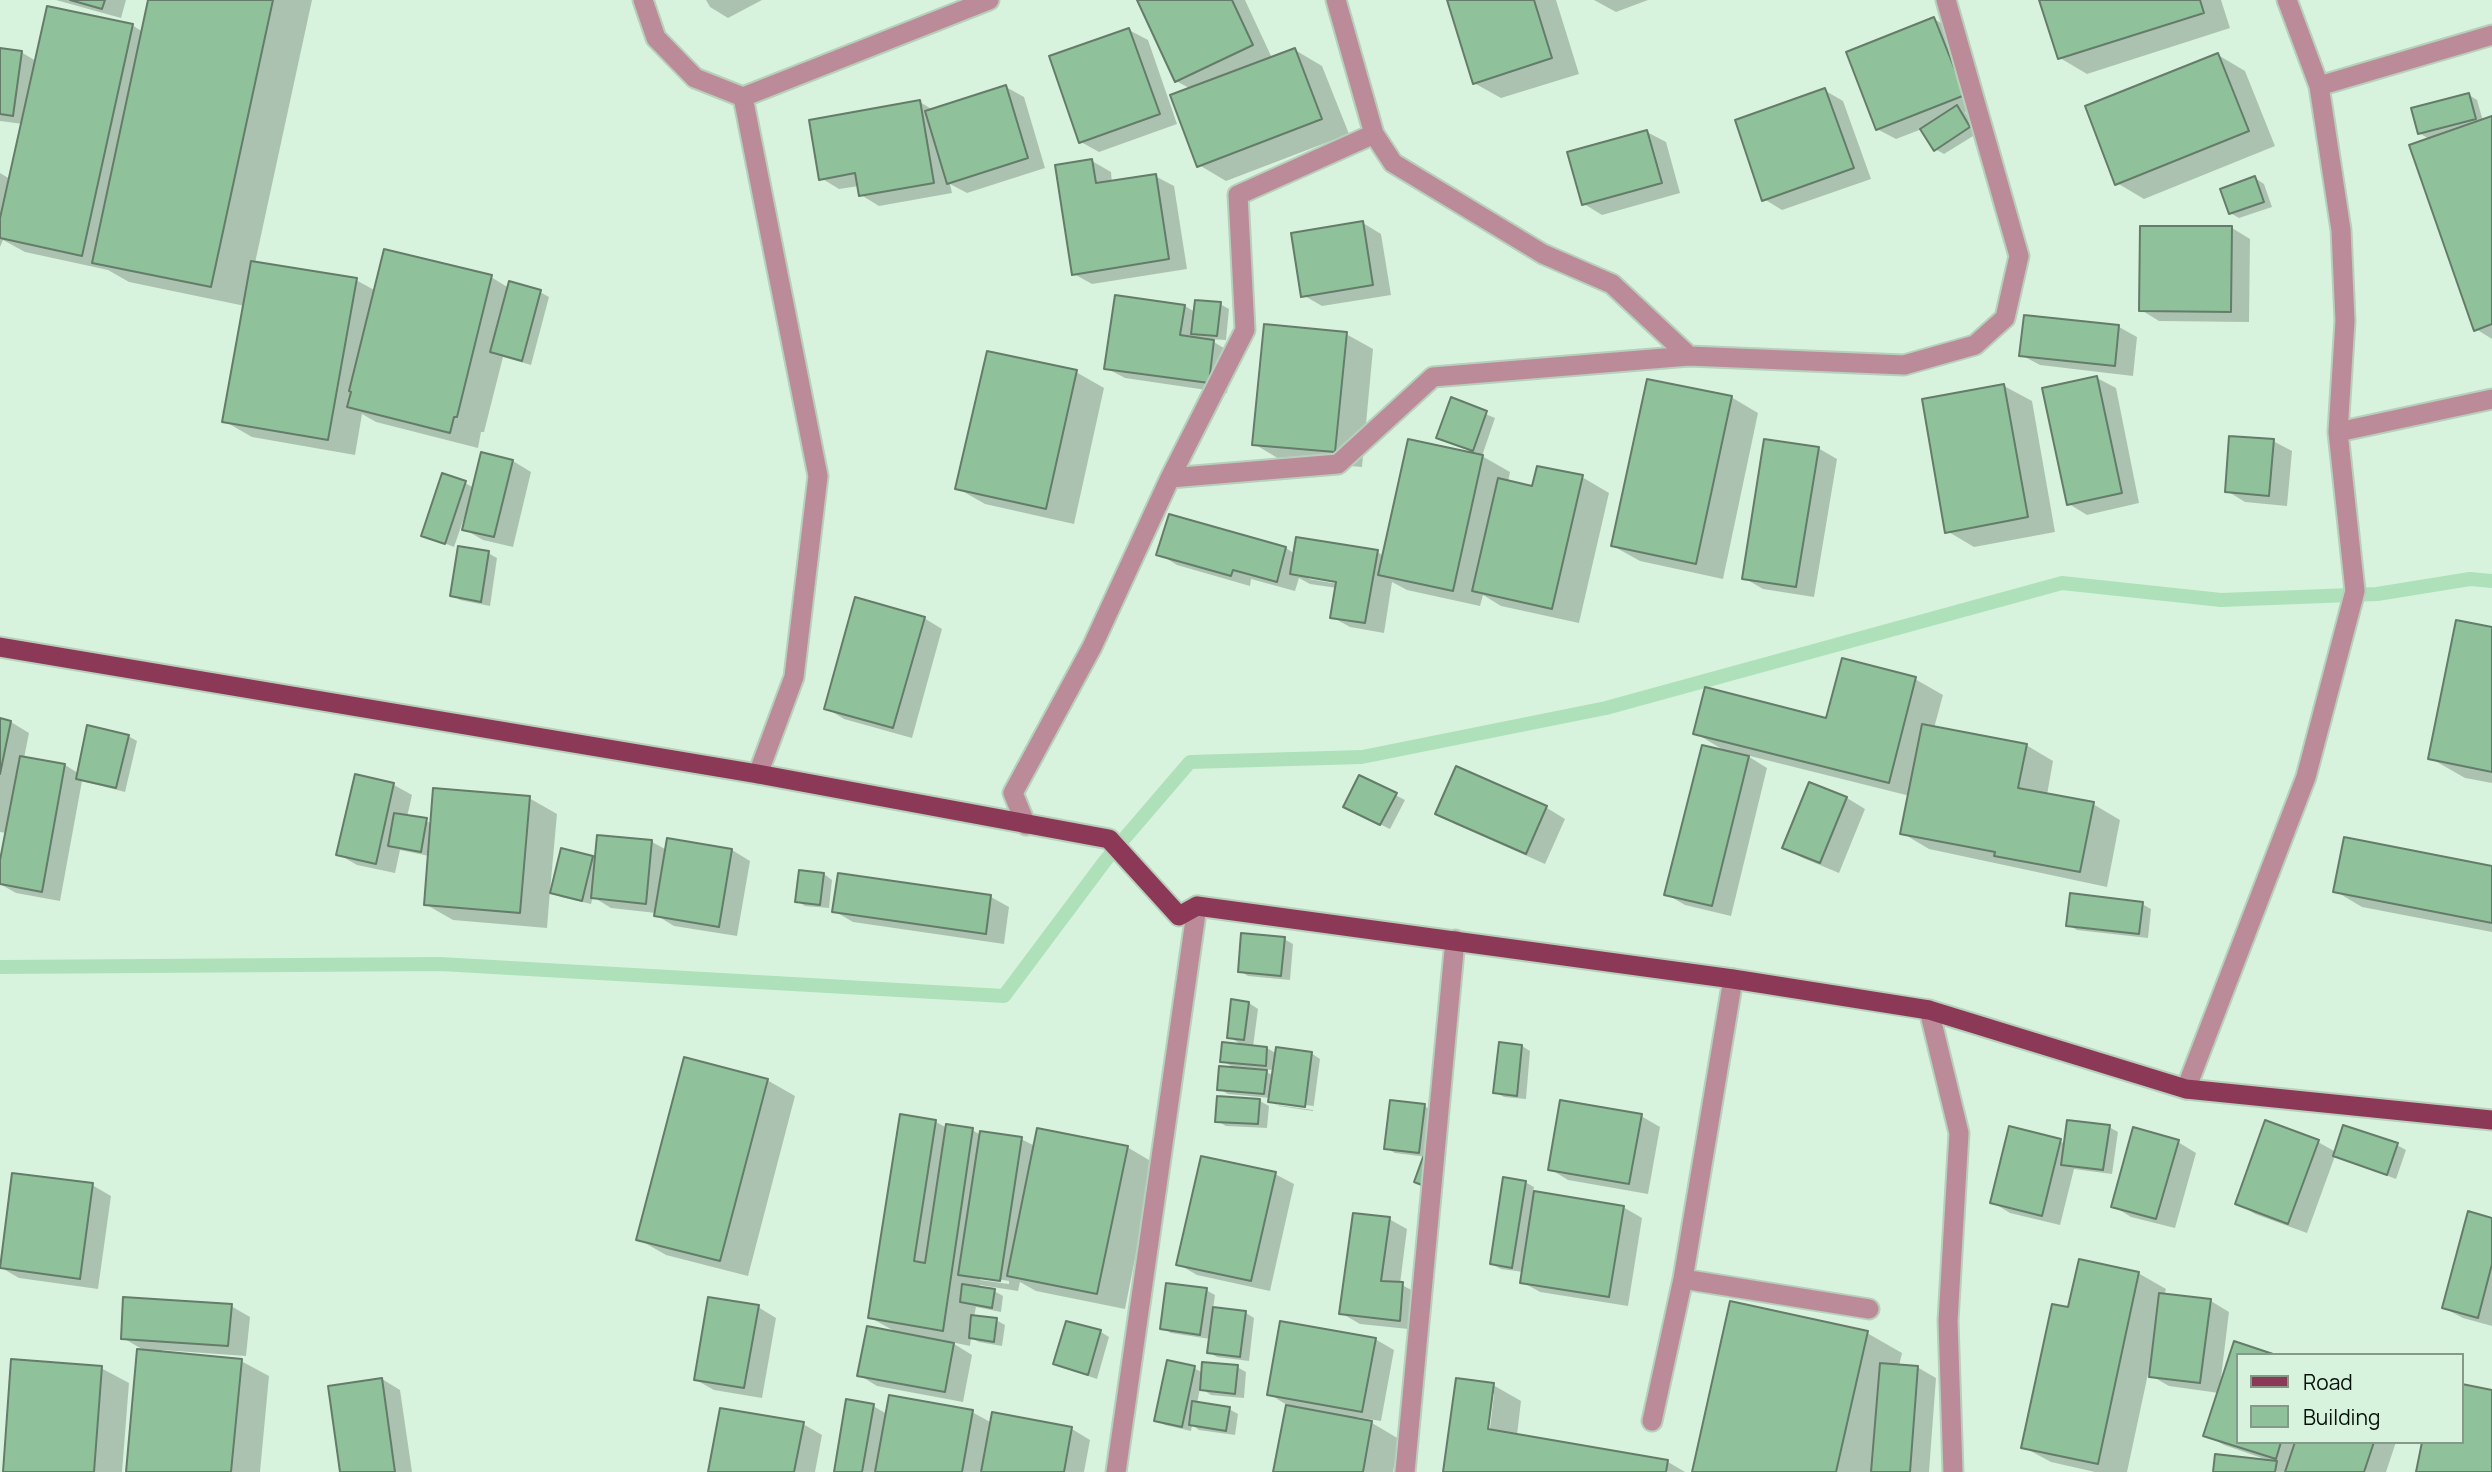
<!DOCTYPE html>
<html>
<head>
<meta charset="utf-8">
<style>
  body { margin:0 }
  #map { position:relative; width:2492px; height:1472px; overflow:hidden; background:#d8f3dd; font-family:Manrope,sans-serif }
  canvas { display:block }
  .legend { position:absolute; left:2236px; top:1353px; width:228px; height:91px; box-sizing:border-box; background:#d8f3dd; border:2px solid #859989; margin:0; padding:9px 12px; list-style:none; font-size:21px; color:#08110a }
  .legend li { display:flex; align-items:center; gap:14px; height:35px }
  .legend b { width:35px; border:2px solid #859989 }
</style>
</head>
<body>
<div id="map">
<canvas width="2492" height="1472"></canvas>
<ul class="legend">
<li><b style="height:9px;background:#8b3957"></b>Road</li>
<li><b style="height:19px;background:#8fc19a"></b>Building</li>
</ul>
</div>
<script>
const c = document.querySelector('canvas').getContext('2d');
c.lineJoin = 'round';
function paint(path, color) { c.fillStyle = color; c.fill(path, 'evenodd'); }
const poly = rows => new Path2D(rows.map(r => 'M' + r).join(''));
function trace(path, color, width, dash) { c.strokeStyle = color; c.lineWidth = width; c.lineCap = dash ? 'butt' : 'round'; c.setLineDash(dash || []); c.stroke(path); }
paint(poly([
  [56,0,126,0,121,18],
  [150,0,312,0,255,263,356,280,376,291,491,277,509,288,540,292,549,297,531,365,503,357,484,432,481,432,478,448,376,422,362,414,355,455,252,437,224,421,245,306,129,282,108,270,25,252,3,240,0,247,0,173,10,179,23,124,0,121,0,50,21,52,36,61,132,25,143,32],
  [706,0,762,0,728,18,710,7],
  [1139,0,1245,0,1272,58,1295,50,1322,66,1349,134,1226,181,1199,165,1191,89,1176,81],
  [1449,0,1556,0,1579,74,1501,98,1474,83],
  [1594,0,1648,0,1616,12],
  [2041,0,2221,0,2230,28,2087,74,2060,58],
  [1934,19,1953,30,1982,105,1965,112,1978,133,1944,154,1935,149,1922,129,1896,139,1877,129],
  [1129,30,1148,40,1177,124,1099,152,1081,142],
  [2218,55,2245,71,2275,146,2144,199,2117,183],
  [1006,87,1024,97,1045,168,967,193,950,184,952,193,879,206,861,195,859,186,839,189,821,178,920,102,933,110],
  [1824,90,1843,101,1871,179,1782,210,1764,199],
  [2469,95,2477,100,2483,121,2492,118,2492,339,2476,329,2431,140,2419,133],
  [1647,132,1666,142,1680,193,1602,215,1584,204],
  [1092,161,1111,172,1112,183,1155,176,1174,186,1187,269,1092,284,1074,274],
  [2255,178,2264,184,2272,207,2239,218,2230,213],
  [1363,223,1381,234,1391,295,1322,306,1303,295],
  [2232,228,2250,239,2249,322,2159,321,2141,310],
  [1220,304,1229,309,1226,340,1209,339,1232,353,1227,393,1125,378,1106,368,1185,306,1195,312],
  [2119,327,2137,337,2133,376,2040,365,2021,355],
  [1346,334,1373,349,1362,467,1281,460,1254,444],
  [1076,372,1104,388,1074,524,985,504,957,488],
  [2097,378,2116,388,2139,503,2087,515,2069,504],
  [2004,386,2032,401,2055,532,1974,547,1947,531],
  [1731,397,1758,413,1723,579,1640,561,1613,546],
  [1452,400,1495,418,1482,456,1510,472,1508,482,1534,488,1582,477,1609,493,1579,623,1501,606,1483,595,1480,606,1407,590,1392,582,1384,633,1350,627,1332,617,1337,588,1310,584,1299,578,1295,591,1251,579,1250,586,1177,565,1159,554,1170,516,1286,548,1295,554,1377,552,1384,556,1474,454,1474,452,1439,437],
  [1309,576,1345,581,1344,585,1309,579],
  [2273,441,2292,451,2287,506,2245,502,2227,491],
  [1818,448,1837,459,1814,597,1763,589,1744,578],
  [482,454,513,461,531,472,513,547,483,540,464,529,468,513,466,512,454,547,423,535,465,483,474,488],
  [488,553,497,558,490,606,460,600,452,595],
  [924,618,942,629,912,738,844,719,826,708],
  [2492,629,2492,783,2465,778,2430,758],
  [1915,679,1943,695,1934,728,2026,745,2053,761,2047,795,2093,804,2120,820,2107,887,1929,849,1902,833,1910,796,1746,755,1767,768,1731,916,1685,905,1666,894,1727,752,1695,733,1828,720],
  [0,720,11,722,29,733,24,758,65,765,78,773,128,736,137,741,125,792,82,781,60,901,16,893,0,884,0,870,7,833,0,832],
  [1457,768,1547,808,1565,819,1545,864,1455,824,1437,813],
  [357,776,394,785,412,795,407,817,432,823,529,798,557,814,550,891,593,857,597,860,652,842,667,850,732,850,750,861,737,936,674,926,656,915,656,913,611,908,593,897,591,904,561,897,550,891,547,928,453,920,425,904,429,856,400,850,395,873,357,865,338,854],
  [1360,777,1405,800,1390,829,1354,812],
  [1810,784,1847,798,1865,809,1839,873,1803,858,1784,848],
  [2492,868,2492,932,2362,907,2335,891],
  [824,874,832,880,829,908,805,906,797,901],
  [840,875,991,897,1009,907,1004,944,853,922,834,911],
  [2142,904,2151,909,2148,938,2077,930,2068,925],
  [1284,939,1293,944,1290,980,1248,976,1240,971],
  [1249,1003,1258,1009,1253,1047,1267,1048,1277,1054,1311,1053,1320,1059,1313,1111,1279,1106,1270,1101,1271,1098,1228,1094,1219,1089,1237,1069,1222,1061,1244,1046,1229,1037],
  [1261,1069,1274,1070,1274,1076],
  [1277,1102,1314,1106,1313,1110,1277,1105],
  [1522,1046,1530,1051,1526,1099,1504,1097,1495,1092],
  [767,1080,795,1096,748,1276,666,1255,638,1239],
  [1260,1101,1269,1106,1267,1128,1226,1126,1217,1121],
  [1424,1106,1433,1111,1427,1157,1395,1153,1386,1148],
  [901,1116,936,1122,947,1128,972,1130,981,1135,1021,1139,1035,1146,1127,1147,1154,1163,1125,1309,1036,1291,1020,1282,1018,1291,980,1285,979,1288,994,1291,1003,1296,1001,1312,976,1307,974,1317,996,1320,1005,1325,1002,1346,979,1342,971,1338,970,1346,951,1342,972,1355,963,1402,877,1386,859,1375,898,1333,869,1317],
  [980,1276,1009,1281,1009,1284,980,1280],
  [1641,1116,1660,1127,1648,1194,1568,1180,1550,1169],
  [2109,1127,2118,1132,2112,1174,2074,1169,2060,1225,2010,1213,1992,1202,2060,1141,2065,1144],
  [2178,1142,2196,1153,2175,1228,2131,1217,2113,1206],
  [2318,1142,2336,1152,2397,1145,2406,1150,2396,1179,2335,1156,2307,1233,2255,1214,2237,1203],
  [1275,1174,1294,1184,1270,1291,1197,1275,1178,1264],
  [1525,1182,1534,1187,1533,1193,1623,1207,1642,1218,1628,1306,1540,1292,1522,1282,1523,1272,1501,1269,1492,1264],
  [92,1185,111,1196,98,1289,19,1278,0,1267],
  [1389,1219,1407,1229,1400,1284,1421,1295,1418,1330,1360,1324,1341,1313],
  [2492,1219,2492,1326,2463,1318,2444,1308],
  [2138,1273,2166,1289,2164,1296,2211,1301,2229,1312,2220,1386,2235,1343,2238,1355,2238,1442,2396,1442,2386,1472,2215,1472,2268,1460,2224,1445,2206,1435,2219,1393,2169,1386,2148,1374,2127,1472,2095,1472,2051,1462,2023,1447,2070,1309],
  [1206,1290,1215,1295,1213,1309,1246,1313,1254,1318,1249,1361,1217,1357,1208,1352,1210,1339,1171,1333,1162,1328],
  [231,1306,250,1317,246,1356,162,1350,162,1353,241,1361,269,1376,260,1472,128,1472,147,1352,123,1338],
  [758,1307,776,1318,762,1398,714,1390,696,1380],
  [1067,1323,1101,1332,1109,1337,1097,1379,1064,1368,1055,1363],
  [1867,1333,1902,1353,1899,1366,1917,1367,1936,1378,1929,1472,1694,1472],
  [1375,1339,1394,1350,1381,1421,1356,1417,1356,1420,1372,1423,1399,1439,1393,1472,1274,1472,1287,1405,1269,1394],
  [1237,1367,1246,1372,1244,1398,1211,1395,1200,1388,1197,1404,1229,1409,1238,1414,1235,1435,1199,1430,1192,1425,1191,1431,1165,1425,1156,1420,1194,1368,1203,1373],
  [101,1368,129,1383,122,1472,5,1472],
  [382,1379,400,1390,412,1472,342,1472],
  [1493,1385,1521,1401,1517,1435,1668,1462,1685,1472,1445,1472],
  [1491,1394,1494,1394,1489,1437,1486,1437],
  [873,1406,887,1414,972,1412,992,1423,994,1414,1072,1429,1090,1440,1084,1472,835,1472],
  [803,1424,822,1435,815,1472,709,1472]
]), '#0003');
trace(poly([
  [0,967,440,964,1004,996,1105,861,1190,762,1362,757,1606,708,2062,583,2221,600,2377,594,2470,579,2492,581]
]), '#aee1b9', 14);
const building = poly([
  [70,0,105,0,102,9,70,0],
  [148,0,273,0,211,287,92,263,148,0],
  [1137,0,1232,0,1253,45,1175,82,1137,0],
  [1447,0,1534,0,1552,58,1473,84,1447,0],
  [2039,0,2200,0,2204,13,2058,59,2039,0],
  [47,6,133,24,82,256,0,238,0,218,47,6],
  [1934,17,1965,95,1876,130,1846,52,1934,17],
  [1129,28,1160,114,1079,143,1049,56,1129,28],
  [0,48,22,51,13,116,0,114,0,48],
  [1295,48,1322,119,1197,167,1170,95,1295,48],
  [2218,53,2249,131,2115,185,2085,106,2218,53],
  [1006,85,1028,158,947,184,925,111,1006,85],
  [1825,88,1854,168,1762,201,1735,120,1825,88],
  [2469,93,2476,119,2418,134,2411,108,2469,93],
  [920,100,934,183,859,196,855,173,819,180,809,120,920,100],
  [1957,105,1970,127,1934,151,1920,129,1957,105],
  [2492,116,2492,324,2474,331,2409,145,2492,116],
  [1647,130,1662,183,1582,205,1567,152,1647,130],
  [1092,159,1096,183,1156,174,1169,259,1072,275,1055,165,1092,159],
  [2255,176,2264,202,2229,214,2220,189,2255,176],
  [1363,221,1373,285,1301,297,1291,233,1363,221],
  [2140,226,2232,226,2231,312,2139,311,2140,226],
  [384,249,492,275,457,417,454,417,450,433,347,407,351,392,349,391,384,249],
  [251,261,357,278,328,440,222,422,251,261],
  [509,281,541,290,522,361,490,352,509,281],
  [1115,295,1185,305,1180,335,1214,340,1209,383,1104,369,1115,295],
  [1195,300,1221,302,1217,336,1191,334,1195,300],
  [2024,315,2119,325,2115,366,2019,356,2024,315],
  [1264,324,1347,332,1335,452,1252,445,1264,324],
  [987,351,1077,370,1046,509,955,489,987,351],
  [2097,376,2122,493,2067,505,2042,388,2097,376],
  [1647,379,1732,396,1696,564,1611,546,1647,379],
  [2004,384,2028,517,1945,533,1922,399,2004,384],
  [1451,397,1487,411,1473,451,1436,438,1451,397],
  [2229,436,2274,439,2269,496,2225,492,2229,436],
  [1408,439,1483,455,1453,591,1378,575,1408,439],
  [1764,439,1819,447,1796,587,1742,579,1764,439],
  [481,452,513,460,494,537,462,530,481,452],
  [1537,466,1583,475,1552,609,1472,591,1498,478,1532,486,1537,466],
  [442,473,466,481,445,544,421,536,442,473],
  [1169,514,1286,547,1277,582,1233,570,1231,576,1156,555,1169,514],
  [1296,537,1378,550,1365,623,1330,618,1336,582,1290,574,1296,537],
  [458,546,489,551,481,602,450,596,458,546],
  [855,597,925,617,893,728,824,709,855,597],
  [2456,620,2492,627,2492,772,2428,759,2456,620],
  [1842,658,1916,677,1889,783,1693,734,1705,687,1826,718,1842,658],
  [0,718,11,721,0,774,0,718],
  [1922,724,2027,744,2018,788,2094,802,2080,872,1994,856,1995,852,1900,834,1922,724],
  [87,725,129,735,116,788,76,779,87,725],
  [1702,745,1749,756,1712,906,1664,895,1702,745],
  [20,756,65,764,42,892,0,884,0,860,20,756],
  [1456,766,1547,806,1526,854,1435,814,1456,766],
  [355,774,394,783,376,864,336,855,355,774],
  [1359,775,1397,793,1380,825,1343,807,1359,775],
  [1809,782,1847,797,1820,863,1782,848,1809,782],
  [433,788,530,796,520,913,424,905,433,788],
  [394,813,427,818,421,852,388,846,394,813],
  [597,835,652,840,646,904,591,898,597,835],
  [2344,837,2492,866,2492,923,2333,892,2344,837],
  [667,838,732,849,719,927,654,916,667,838],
  [561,848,593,856,582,901,550,893,561,848],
  [799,870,824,873,820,905,795,902,799,870],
  [838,873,991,895,986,934,832,912,838,873],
  [2070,893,2143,902,2139,934,2066,926,2070,893],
  [1241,933,1285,937,1281,976,1238,972,1241,933],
  [1231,999,1249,1002,1244,1040,1227,1038,1231,999],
  [1222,1042,1267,1047,1266,1066,1220,1062,1222,1042],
  [1499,1042,1522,1045,1517,1096,1493,1093,1499,1042],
  [1276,1047,1312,1052,1305,1107,1268,1102,1276,1047],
  [684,1057,768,1079,720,1261,636,1240,684,1057],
  [1219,1066,1267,1070,1264,1094,1217,1090,1219,1066],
  [1217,1096,1260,1099,1258,1124,1215,1122,1217,1096],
  [1390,1100,1425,1104,1419,1153,1384,1149,1390,1100],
  [1560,1100,1642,1114,1629,1184,1548,1170,1560,1100],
  [900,1114,936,1120,914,1261,925,1263,946,1124,973,1128,943,1331,868,1318,900,1114],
  [2067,1120,2110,1125,2103,1170,2061,1165,2067,1120],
  [2265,1120,2319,1140,2288,1224,2235,1204,2265,1120],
  [2343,1125,2398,1143,2387,1175,2333,1156,2343,1125],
  [2009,1126,2061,1139,2042,1216,1990,1203,2009,1126],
  [2133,1127,2179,1140,2156,1219,2111,1207,2133,1127],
  [1037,1128,1128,1146,1097,1294,1007,1276,1037,1128],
  [980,1131,1022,1137,1000,1281,958,1275,980,1131],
  [1201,1156,1276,1172,1251,1281,1176,1265,1201,1156],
  [1423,1157,1436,1162,1427,1187,1414,1182,1423,1157],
  [12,1173,93,1183,80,1279,0,1268,12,1173],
  [1503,1177,1526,1181,1512,1268,1490,1264,1503,1177],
  [1534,1191,1624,1206,1609,1297,1520,1283,1534,1191],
  [2468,1211,2492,1218,2492,1264,2478,1318,2442,1308,2468,1211],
  [1353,1213,1390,1217,1381,1281,1403,1282,1400,1321,1339,1314,1353,1213],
  [2079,1259,2139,1272,2098,1464,2021,1448,2052,1304,2068,1307,2079,1259],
  [1166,1283,1207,1288,1200,1335,1160,1329,1166,1283],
  [962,1284,995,1289,992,1308,960,1302,962,1284],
  [2159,1293,2211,1299,2200,1383,2149,1377,2159,1293],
  [123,1297,232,1304,228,1346,121,1339,123,1297],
  [708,1297,759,1305,744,1388,694,1380,708,1297],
  [1730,1301,1868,1331,1836,1472,1692,1472,1730,1301],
  [1213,1307,1246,1311,1240,1357,1207,1353,1213,1307],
  [971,1315,997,1318,994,1342,969,1338,971,1315],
  [1066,1321,1101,1330,1088,1375,1053,1364,1066,1321],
  [1280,1321,1376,1338,1362,1412,1267,1395,1280,1321],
  [867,1326,954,1343,945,1392,857,1376,867,1326],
  [2234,1341,2276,1355,2238,1355,2238,1442,2281,1442,2276,1459,2203,1436,2234,1341],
  [137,1349,242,1359,231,1472,126,1472,137,1349],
  [11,1359,102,1366,94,1472,3,1472,11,1359],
  [1167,1360,1195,1366,1182,1427,1154,1421,1167,1360],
  [1202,1362,1238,1365,1235,1394,1200,1390,1202,1362],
  [1880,1363,1918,1366,1910,1472,1871,1472,1880,1363],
  [382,1378,395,1472,340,1472,328,1386,382,1378],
  [1456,1378,1494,1383,1488,1429,1668,1460,1666,1472,1443,1472,1456,1378],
  [2462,1384,2492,1390,2492,1472,2416,1472,2422,1442,2462,1442,2462,1384],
  [889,1395,973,1410,962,1472,875,1472,889,1395],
  [846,1399,874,1404,862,1472,834,1472,846,1399],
  [1192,1401,1230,1407,1226,1431,1189,1425,1192,1401],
  [1286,1405,1372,1421,1363,1472,1273,1472,1286,1405],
  [720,1408,804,1422,794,1472,708,1472,720,1408],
  [992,1412,1072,1427,1064,1472,981,1472,992,1412],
  [2295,1442,2374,1442,2364,1472,2285,1472,2295,1442],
  [2215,1454,2277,1461,2275,1472,2213,1472,2215,1454]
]);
paint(building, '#8fc19a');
trace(building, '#647c69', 2);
const service = poly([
  [1683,1279,1869,1309],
  [1652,1421,1683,1279,1733,979]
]);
const minor = poly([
  [643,0,656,38,695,78,743,97,989,0],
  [2319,86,2492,35],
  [743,97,818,476,794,677,758,774],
  [1374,134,1393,163,1543,254,1612,284,1689,356],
  [2338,432,2492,399],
  [1170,478,1338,464,1433,377,1689,356,1904,365,1975,345,2005,318,2019,256,1946,0],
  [1026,825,1013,793,1092,647,1170,478,1245,330,1238,195,1374,134,1336,0],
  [1929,1010,1959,1133,1948,1321,1953,1472],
  [2186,1089,2306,777,2355,591,2338,432,2345,321,2341,230,2319,86,2287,0],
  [1116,1472,1197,906],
  [1405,1472,1455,940]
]);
const primary = poly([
  [0,647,758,774,1109,839,1179,916,1197,906,1733,979,1929,1010,2186,1089,2492,1120]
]);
trace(service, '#b7cfbb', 23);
trace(minor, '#b7cfbb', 23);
trace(primary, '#b7cfbb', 23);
trace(service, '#bb8b99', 19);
trace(minor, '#bb8b99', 19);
trace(primary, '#8b3957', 19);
</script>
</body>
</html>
